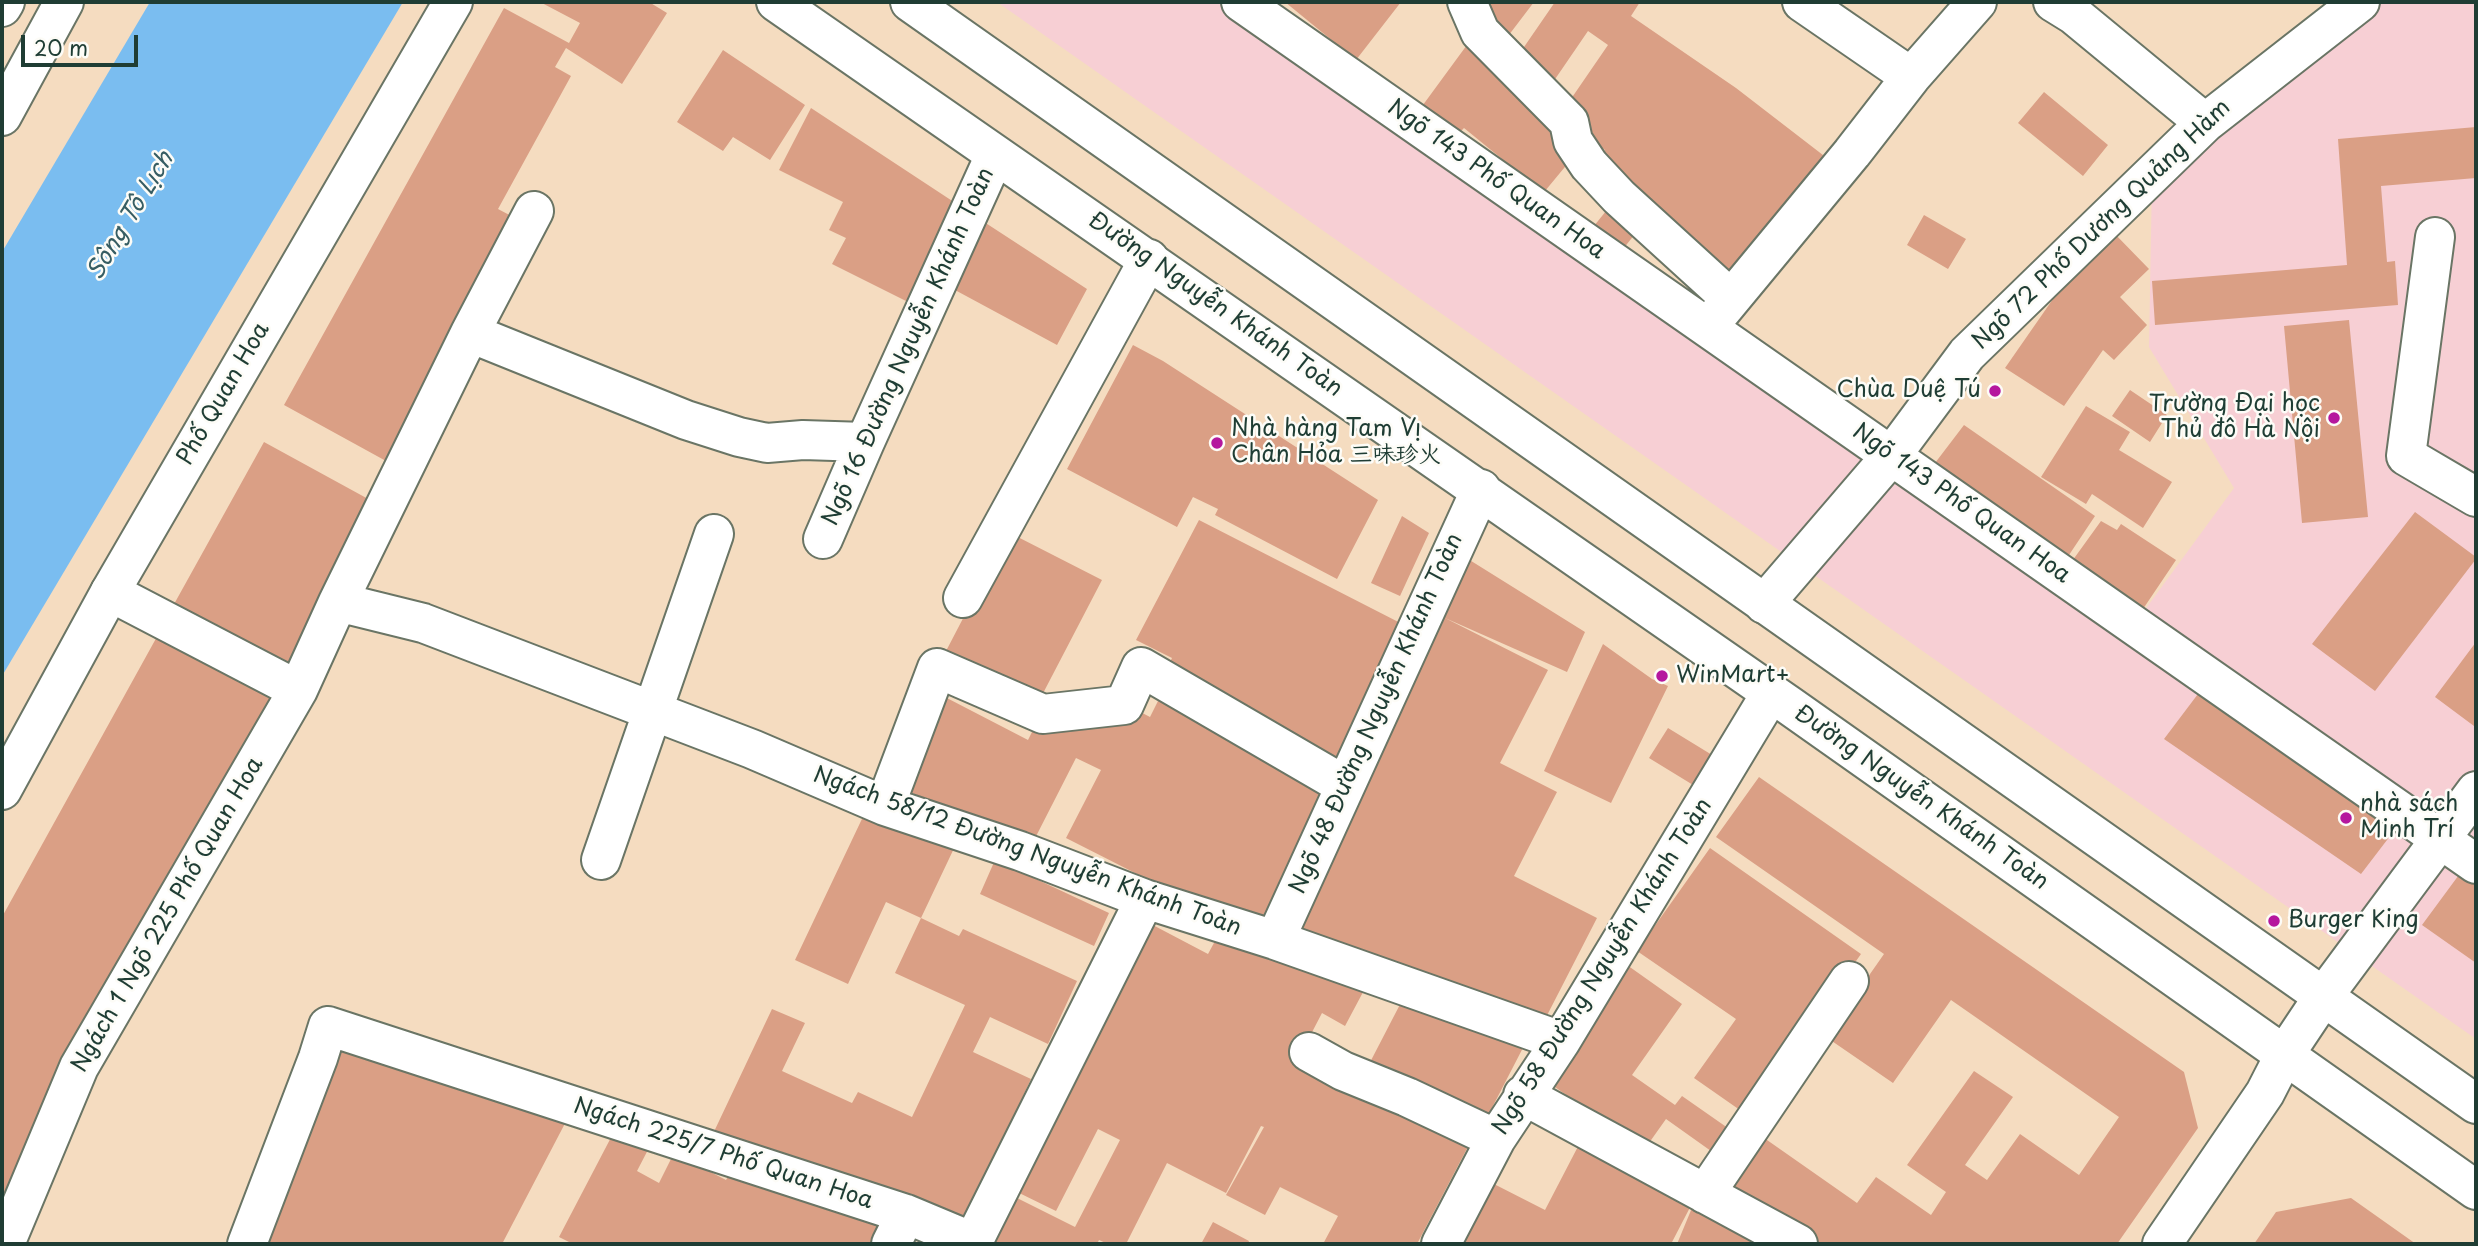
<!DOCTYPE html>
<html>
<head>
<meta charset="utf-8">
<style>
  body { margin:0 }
  #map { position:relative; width:2478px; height:1246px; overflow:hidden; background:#f5dcc0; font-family:"Playpen Sans",sans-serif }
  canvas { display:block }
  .frame { position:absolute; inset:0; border:4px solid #1f3d34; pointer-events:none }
  .scale { position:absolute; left:21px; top:35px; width:117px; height:32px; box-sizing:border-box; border:4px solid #1f3d34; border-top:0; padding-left:9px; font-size:21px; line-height:24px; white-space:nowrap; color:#1f3d34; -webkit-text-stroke:5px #fdfcf7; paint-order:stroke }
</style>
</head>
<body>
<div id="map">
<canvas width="2478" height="1246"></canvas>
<div class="frame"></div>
<div class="scale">20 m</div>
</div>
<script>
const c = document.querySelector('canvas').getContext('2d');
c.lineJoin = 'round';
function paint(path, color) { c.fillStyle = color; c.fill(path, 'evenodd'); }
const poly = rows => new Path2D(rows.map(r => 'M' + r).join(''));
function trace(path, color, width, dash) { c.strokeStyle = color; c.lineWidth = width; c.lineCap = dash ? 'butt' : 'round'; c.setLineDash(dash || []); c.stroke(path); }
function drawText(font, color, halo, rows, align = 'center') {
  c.font = font + ' "Playpen Sans","LXGW WenKai TC",sans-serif'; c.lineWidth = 5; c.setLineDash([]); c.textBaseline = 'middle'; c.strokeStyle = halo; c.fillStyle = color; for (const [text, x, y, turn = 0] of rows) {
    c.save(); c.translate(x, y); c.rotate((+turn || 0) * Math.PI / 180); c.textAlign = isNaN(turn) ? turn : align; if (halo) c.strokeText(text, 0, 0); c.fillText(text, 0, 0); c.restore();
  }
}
paint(poly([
  [997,2,1225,2,2476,884,2476,1039],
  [2379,2,2476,2,2476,862,2136,622,2234,488,2149,347,2152,179,2248,99]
]), '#f7cfd4');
paint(poly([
  [150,2,403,2,2,676,2,252]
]), '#7abdf0');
paint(poly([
  [540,2,649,2,667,13,622,84,566,48,555,67,571,76,498,209,519,220,386,461,284,405,504,8,569,43,580,23],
  [1285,2,1401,2,1356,60],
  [1473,2,1534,2,1499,48],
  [1555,2,1640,2,1631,16,1736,88,1832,162,1735,281,1597,161,1605,150,1581,132,1562,112,1608,45,1588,31,1549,88,1513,63],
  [1475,34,1574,156,1545,191,1518,172,1464,128,1457,135,1420,109],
  [723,50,805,105,770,160,733,137,723,151,677,122],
  [2044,92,2108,145,2083,176,2018,123],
  [811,108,966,210,916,306,832,264,846,238,829,230,843,202,779,170],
  [2476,127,2476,178,2381,186,2387,262,2395,261,2398,305,2155,325,2152,281,2347,265,2338,139],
  [1614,201,1643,224,1623,249,1594,226],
  [1924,215,1966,239,1948,269,1907,245],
  [978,218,1087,289,1057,345,942,283],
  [2113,232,2149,269,2120,297,2147,325,2114,360,2103,350,2064,406,2005,368,2053,299,2048,294],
  [2349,320,2368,517,2302,523,2284,326],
  [1133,345,1163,361,1378,500,1337,579,1215,515,1218,509,1193,497,1177,527,1067,469],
  [2130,390,2167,415,2150,442,2112,416],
  [2086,406,2130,432,2119,450,2172,482,2143,528,2092,494,2086,504,2041,477],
  [1964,425,2095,516,2065,561,1932,467],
  [264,442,381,506,286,679,168,615],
  [2415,512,2476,557,2476,559,2375,691,2312,644],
  [1402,516,1429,533,1400,596,1371,583],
  [1199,520,1414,630,1340,773,1167,668,1172,658,1136,640],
  [2101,521,2117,530,2121,524,2176,560,2141,612,2070,564],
  [1008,532,1102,580,1039,701,945,653],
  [1468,559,1585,632,1567,672,1445,618,1548,670,1500,763,1557,792,1514,876,1597,918,1539,1031,1283,924],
  [164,624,291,694,2,1205,2,917],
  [2476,642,2476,724,2474,726,2435,697],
  [1603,644,1652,679,1668,686,1611,803,1544,771],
  [2204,686,2400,823,2361,874,2164,739],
  [943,696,1028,740,1041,714,1127,705,1150,717,1160,697,1334,786,1262,925,1207,897,1202,907,1066,838,1101,770,1076,758,1028,852,897,785],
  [1668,728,1717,758,1698,788,1649,758],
  [1759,777,2184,1072,2198,1128,2117,1244,1808,1244,1721,1184,1757,1133,1857,1203,1876,1177,1931,1215,1946,1192,1907,1165,1974,1071,2013,1097,1965,1165,1987,1180,2020,1134,2079,1175,2119,1117,1951,1000,1893,1083,1826,1037,1884,954,1716,837],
  [870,802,957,842,921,918,886,902,848,984,795,960],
  [1710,848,1861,954,1747,1115,1694,1078,1736,1019,1637,951],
  [995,860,1109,913,1094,946,980,894],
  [2464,868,2476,876,2476,963,2422,925],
  [921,918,959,936,963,929,1077,981,1048,1044,990,1017,973,1052,1031,1079,959,1234,711,1138,772,1009,805,1023,782,1071,852,1103,858,1092,912,1117,965,1005,895,973],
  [1149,923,1208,954,1221,930,1370,979,1345,1026,1322,1013,1296,1063,1472,1139,1417,1244,1323,1244,1338,1216,1280,1187,1265,1215,1226,1195,1264,1127,1261,1126,1226,1193,1167,1163,1126,1244,1108,1244,1099,1240,1097,1244,983,1244,1009,1194,1075,1227,1120,1140,1098,1129,1056,1211,1011,1189],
  [1627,965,1682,1004,1632,1075,1675,1105,1682,1096,1735,1133,1718,1156,1666,1119,1644,1150,1545,1080],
  [1408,989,1527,1040,1480,1131,1365,1072],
  [339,1030,572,1110,502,1244,256,1244],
  [617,1126,651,1144,637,1171,659,1183,674,1153,726,1180,730,1173,893,1222,881,1244,573,1244,559,1237],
  [1585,1133,1698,1192,1671,1244,1460,1244,1492,1183,1545,1210],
  [2351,1198,2416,1244,2254,1244,2276,1212],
  [1694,1203,1771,1244,1677,1244],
  [1213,1222,1249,1241,1248,1244,1201,1244]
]), '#da9f85');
const minor = poly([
  [1241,2,2476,864],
  [1467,2,1480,32,1569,122,1573,141,1589,165,1619,197,1731,299],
  [1802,2,1911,77],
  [2053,2,2074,15,2205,123],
  [2435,237,2406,456,2476,497],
  [1708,327,1852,153,1911,77,1977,2],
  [470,333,686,420,739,437,767,443,803,440,865,442],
  [823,539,865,442,995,155],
  [110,592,298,690],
  [963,598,1149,259],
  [338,602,423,623,752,749,885,806,1020,851,1145,899,1275,940,1561,1041],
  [1764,604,1892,455,1967,354,2205,123,2360,2],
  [885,806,937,668,1043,714,1124,705,1141,667,1344,785],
  [601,860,714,534],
  [1275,940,1481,489],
  [2323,997,2476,791],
  [1309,1052,1343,1071,1407,1097,1496,1139],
  [1523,1095,1798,1244],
  [1705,1194,1849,981],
  [5,1244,79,1067,298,690,338,602,470,333,534,211],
  [247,1244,318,1058,328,1026,906,1214,973,1242,1145,899],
  [891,1244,906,1214],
  [1441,1244,1496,1139,1561,1041,1771,693],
  [2162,1244,2265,1093,2285,1054]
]);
const major = poly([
  [776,2,1790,706,2476,1190],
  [910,2,2476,1104],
  [2,116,64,2],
  [2,790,110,592,453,2],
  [2285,1054,2323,997]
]);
const highway = poly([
  [2,7,5,2]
]);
trace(minor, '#6a7565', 42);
trace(major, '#6a7565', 42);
trace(highway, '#6a7565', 42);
trace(minor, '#fff', 38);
trace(major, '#fff', 38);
trace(highway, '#fff', 38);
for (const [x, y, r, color] of [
  [1995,391,7,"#b5179e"],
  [2334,418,7,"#b5179e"],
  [1217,443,7,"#b5179e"],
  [1662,676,7,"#b5179e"],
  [2346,818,7,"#b5179e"],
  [2274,921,7,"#b5179e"]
]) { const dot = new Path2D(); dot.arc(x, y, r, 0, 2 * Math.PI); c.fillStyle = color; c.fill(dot); trace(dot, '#fdfcf7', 2.5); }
drawText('23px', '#1f3d34', '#fdfcf7', [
  ["Ngõ 143 Phố Quan Hoa",1496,180,35],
  ["Ngõ 72 Phố Dương Quảng Hàm",2102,225,-44],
  ["Đường Nguyễn Khánh Toàn",1215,305,35],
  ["Ngõ 16 Đường Nguyễn Khánh Toàn",909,347,-66],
  ["Phố Quan Hoa",224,394,-60],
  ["Ngõ 143 Phố Quan Hoa",1961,504,35],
  ["Ngõ 48 Đường Nguyễn Khánh Toàn",1377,714,-66],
  ["Đường Nguyễn Khánh Toàn",1921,798,35],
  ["Ngách 58/12 Đường Nguyễn Khánh Toàn",1027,852,20],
  ["Ngách 1 Ngõ 225 Phố Quan Hoa",168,915,-60],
  ["Ngõ 58 Đường Nguyễn Khánh Toàn",1603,967,-58],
  ["Ngách 225/7 Phố Quan Hoa",723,1154,18]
]);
drawText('23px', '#1f3d34', '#fdfcf7', [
  ["Chùa Duệ Tú",1981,391,"right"],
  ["Trường Đại học",2320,405,"right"],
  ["Thủ đô Hà Nội",2320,431,"right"],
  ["Nhà hàng Tam Vị",1231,430],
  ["Chân Hỏa 三味珍火",1231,456],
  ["WinMart+",1676,676],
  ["nhà sách",2360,805],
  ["Minh Trí",2360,831],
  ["Burger King",2288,921]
], 'left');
drawText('italic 24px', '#365d63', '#fdfcf7', [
  ["Sông Tô Lịch",131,216,-59]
]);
</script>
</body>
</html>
